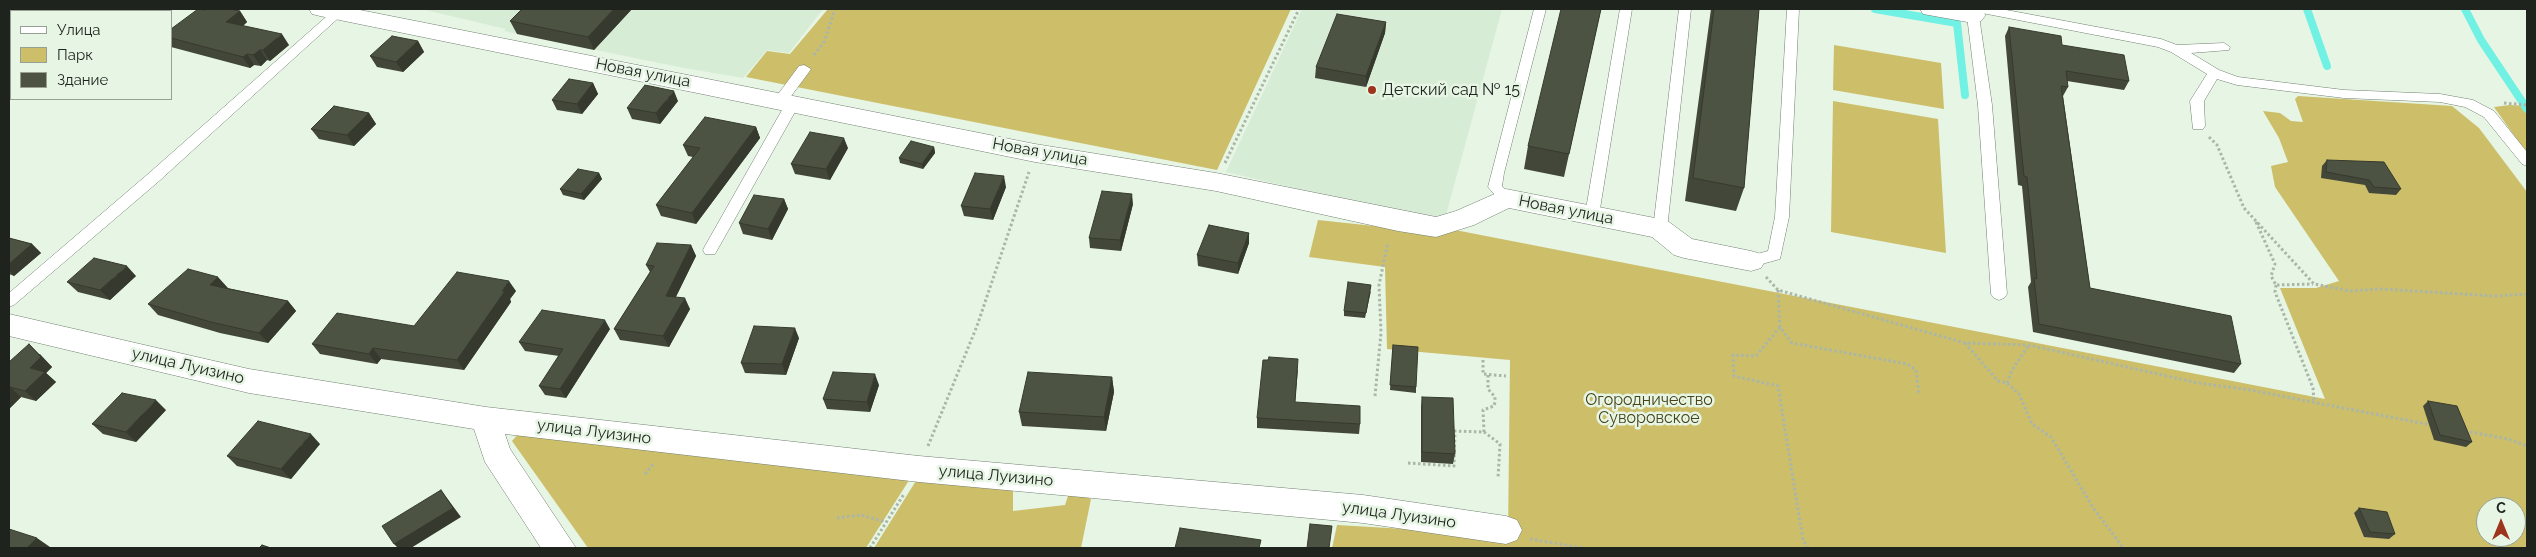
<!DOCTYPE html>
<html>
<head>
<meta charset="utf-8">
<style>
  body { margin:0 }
  #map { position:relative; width:2536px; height:557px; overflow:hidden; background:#e6f5e4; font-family:Raleway,sans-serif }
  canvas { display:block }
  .frame { position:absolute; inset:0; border:10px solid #1e231d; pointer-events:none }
  .legend { position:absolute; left:10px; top:10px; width:162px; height:90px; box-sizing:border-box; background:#e6f5e4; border:1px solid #96a194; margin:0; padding:6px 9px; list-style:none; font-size:15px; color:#1e231d }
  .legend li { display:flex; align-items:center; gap:10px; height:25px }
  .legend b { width:25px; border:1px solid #96a194 }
  .north { position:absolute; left:2476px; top:497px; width:50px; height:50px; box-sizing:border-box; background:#e6f5e4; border:1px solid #96a194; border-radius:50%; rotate:0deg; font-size:14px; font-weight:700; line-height:20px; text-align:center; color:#1e231d }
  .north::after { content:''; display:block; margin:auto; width:18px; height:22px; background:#9d341b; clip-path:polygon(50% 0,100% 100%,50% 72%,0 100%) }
</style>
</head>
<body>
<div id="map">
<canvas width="2536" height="557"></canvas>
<div class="frame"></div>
<ul class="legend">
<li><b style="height:6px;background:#fff"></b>Улица</li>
<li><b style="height:14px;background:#cdbe6a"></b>Парк</li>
<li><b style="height:14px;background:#4d5342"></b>Здание</li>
</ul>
<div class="north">С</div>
</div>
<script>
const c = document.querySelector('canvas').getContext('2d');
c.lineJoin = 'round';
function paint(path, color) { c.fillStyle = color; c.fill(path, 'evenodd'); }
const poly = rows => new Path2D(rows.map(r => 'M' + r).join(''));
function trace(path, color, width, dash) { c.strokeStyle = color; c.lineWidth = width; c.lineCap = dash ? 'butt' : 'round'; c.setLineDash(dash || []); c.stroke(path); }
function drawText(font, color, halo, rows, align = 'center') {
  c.font = font + ' Raleway,sans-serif'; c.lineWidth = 5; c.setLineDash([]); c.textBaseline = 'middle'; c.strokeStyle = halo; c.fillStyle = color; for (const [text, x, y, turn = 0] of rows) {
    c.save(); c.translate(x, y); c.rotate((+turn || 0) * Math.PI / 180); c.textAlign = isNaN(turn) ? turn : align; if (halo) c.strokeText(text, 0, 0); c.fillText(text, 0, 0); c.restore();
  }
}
paint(poly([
  [421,9,823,9,789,53,767,50,743,78,679,67,508,32,504,31,506,29],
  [1302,9,1502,9,1446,215,1427,219,1226,172]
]), '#d7ecd5');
paint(poly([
  [828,9,1291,9,1217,170,746,77,767,51,790,54],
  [1834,45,1941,63,1944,109,1833,90],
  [2298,96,2452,106,2479,128,2527,192,2527,548,1332,548,1337,525,1508,535,1510,360,1387,349,1385,267,1309,257,1318,220,1430,232,1455,230,2325,399,2280,288,2316,288,2339,281,2275,187,2271,166,2288,162,2279,138,2263,111,2280,113,2291,121,2303,122,2295,99],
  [2486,507,2516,507,2516,537,2486,537],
  [1833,101,1938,119,1946,253,1831,232],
  [2510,105,2527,106,2527,154,2494,107],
  [519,433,913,474,866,548,588,548,512,441],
  [919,476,1013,486,1013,511,1065,505,1070,490,1091,499,1081,548,874,548]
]), '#cdbe6a');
trace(poly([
  [1875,9,1957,23,1965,95],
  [2307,9,2327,66],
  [2465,9,2481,40,2527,109]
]), '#71f1e4', 8);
const service = poly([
  [335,9,343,9,345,12,158,182,14,305,9,307,9,293,148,174,335,9],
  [1534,9,1546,9,1504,173,1502,186,1513,198,1506,203,1501,202,1488,187,1534,9],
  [1620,9,1632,9,1599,215,1592,220,1585,215,1620,9],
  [1679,9,1691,9,1667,229,1665,233,1660,234,1655,233,1653,229,1679,9],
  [1787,9,1799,9,1789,217,1780,259,1751,267,1746,265,1744,261,1746,257,1768,251,1775,217,1787,9],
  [1976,9,2001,9,2161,39,2177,45,2224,43,2230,47,2229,50,2191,53,2219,70,2238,77,2344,90,2440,94,2473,100,2494,111,2527,152,2527,166,2522,164,2484,117,2465,107,2440,102,2344,98,2237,85,2217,79,2204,101,2205,126,2203,129,2193,129,2190,101,2207,74,2171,52,2158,47,1982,13,1976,9],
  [1973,12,1979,16,1992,105,2007,294,2004,298,1999,300,1994,298,1991,294,1978,105,1967,16,1973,12],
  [804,65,811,69,809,72,786,103,776,103,774,100,776,97,799,66,804,65],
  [793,99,800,103,715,254,705,254,703,250,705,246,786,103,793,99]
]);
const minor = poly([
  [309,9,355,9,1035,144,1216,173,1436,217,1456,211,1506,189,1660,219,1669,222,1692,239,1751,251,1761,254,1765,261,1761,268,1751,271,1684,258,1674,255,1652,237,1509,208,1474,225,1436,237,1398,231,1216,191,1035,162,320,16,312,14,309,9],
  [1920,9,1984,9,1985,16,1981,21,1973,23,1923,14,1920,9],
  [9,314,249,369,486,407,919,456,1363,495,1506,516,1517,520,1522,530,1517,540,1506,544,1363,523,919,482,505,434,510,449,576,548,541,548,485,462,474,429,249,393,9,336,9,314]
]);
trace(service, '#738072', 1);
trace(minor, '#738072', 1);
trace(poly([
  [814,55,824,42,835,9],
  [2504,103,2527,105],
  [2209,137,2217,145,2244,208,2314,284,2350,291,2382,289,2494,296,2527,294],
  [1225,163,1299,9],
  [2256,222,2275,264,2271,276,2276,285,2313,284],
  [1766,277,1778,290,1965,343,2029,345,2198,383,2250,390,2431,425],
  [2276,285,2275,292,2313,388,2314,402],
  [1778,290,1780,327,1792,343,1907,364,1916,370,1919,395],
  [1780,327,1756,356,1733,355,1734,376,1778,386,1803,540,1808,548],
  [1965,343,1998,381,2007,383,2019,394,2032,424,2051,437,2092,506,2123,548],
  [1483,360,1483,374,1506,376],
  [2007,383,2012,370,2029,345],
  [1375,396,1381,333,1379,285,1388,242],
  [2465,431,2508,439,2527,446],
  [1484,432,1483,410,1494,406,1495,402,1495,397,1488,389,1488,375],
  [928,446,977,326,1029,172],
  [1408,463,1454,466,1455,431,1484,432,1500,444,1498,478],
  [645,474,654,463],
  [837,518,861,515,886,522],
  [1530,539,1583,548],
  [870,548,904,494]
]), '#aab6a8', 3, [2.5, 2.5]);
paint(service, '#fff');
paint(minor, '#fff');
paint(poly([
  [632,9,594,50,517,34,510,21],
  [1601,9,1564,177,1524,169,1528,146],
  [1711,9,1759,9,1744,188,1736,211,1685,201],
  [205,10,240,11,247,22,243,26,289,45,270,61,267,60,261,66,254,65,250,68,171,47,171,29],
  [1386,22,1385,33,1366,87,1315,78,1316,67],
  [2009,27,2129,81,2124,90,2067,81,2068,87,2063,96,2090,288,2241,364,2234,373,2033,332,2028,287,2031,282,2022,186,2018,185,2005,36],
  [418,41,424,52,403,72,377,67,370,56],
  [593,83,598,94,582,114,557,110,552,100],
  [678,101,660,124,632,119,627,108],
  [369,113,376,124,354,146,319,139,311,129],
  [756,127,760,138,696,224,661,216,656,205,693,157,688,156,683,145],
  [934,147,935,153,923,169,900,163,899,158],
  [848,148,830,180,795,174,791,164],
  [2327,160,2401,189,2396,195,2369,193,2365,185,2321,178,2322,166],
  [599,173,602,179,584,200,563,195,560,189],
  [1006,187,993,220,964,216,961,206],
  [784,199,788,209,772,240,743,234,739,223],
  [1133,204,1121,251,1090,248,1089,238],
  [1249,233,1249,243,1238,274,1198,266,1197,255],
  [9,238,32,244,41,253,14,276,9,274],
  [691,245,696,256,676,297,690,309,669,347,620,340,614,329,650,272,646,265],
  [136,276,110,300,78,292,67,282],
  [227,288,288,301,296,311,268,343,220,333,158,315,148,304,228,288],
  [516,291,510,299,511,302,464,370,381,359,377,364,320,354,312,344,414,326],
  [1371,291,1365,318,1344,316,1344,311],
  [610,329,566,398,545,395,539,386,559,356,525,351,519,342],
  [799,338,786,375,745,373,741,363],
  [1393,345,1416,387,1416,393,1390,390],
  [40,354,52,367,46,373,56,382,36,401,21,397,9,409,9,362],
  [1298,369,1295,402,1360,424,1359,434,1257,428,1257,418],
  [1112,377,1114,392,1106,431,1022,426,1019,412],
  [879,385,870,412,827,409,823,399],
  [1422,397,1455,454,1453,464,1421,462,1421,407],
  [2428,401,2472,442,2466,447,2434,440,2423,406],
  [166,410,136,442,103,434,92,424],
  [320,444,291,479,237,466,227,456],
  [2359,508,2395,534,2389,539,2364,537,2354,513]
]), '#424739');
paint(poly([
  [614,9,632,9,594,50,588,37],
  [240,11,247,22,234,33,226,22],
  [1386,22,1385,33,1366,87,1366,76],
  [282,34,289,45,270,61,263,50],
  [418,41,424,52,403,72,396,62],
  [260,50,267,60,261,66,253,55],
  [247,54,254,65,250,68,243,57],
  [593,83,598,94,582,114,577,104],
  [674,91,678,101,660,124,656,113],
  [369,113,376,124,354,146,347,135],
  [756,127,760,138,696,224,692,213],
  [844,138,848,148,830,180,826,169],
  [934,147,935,153,923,169,922,164],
  [599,173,602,179,584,200,581,194],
  [1004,176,1006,187,993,220,990,209],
  [1132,194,1133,204,1121,251,1120,240],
  [784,199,788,209,772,240,768,229],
  [1249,233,1249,243,1238,274,1238,263],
  [32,244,41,253,14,276,9,270,9,264],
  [691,245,696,256,671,306,666,296],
  [127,266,136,276,110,300,100,290],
  [218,277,228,288,219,296,210,285],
  [509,281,516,291,510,299,511,302,464,370,457,360,502,291],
  [685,298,690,309,669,347,663,336],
  [288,301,296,311,268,343,259,333],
  [605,320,610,329,566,398,560,389],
  [795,328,799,338,786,375,782,364],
  [29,344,52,367,46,373,56,382,36,401,25,391,30,368],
  [373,348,381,359,377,364,369,354],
  [875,374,879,385,870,412,867,402],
  [1112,377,1114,392,1106,431,1104,417],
  [10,387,21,397,9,409,9,388],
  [156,400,166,410,136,442,126,432],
  [311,434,320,444,291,479,281,469],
  [441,490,461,517,411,548,398,548,394,544],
  [37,538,50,547,49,548,27,548]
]), '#363a2e');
const building = poly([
  [198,9,205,10,207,9,230,9,240,11,226,22,282,34,263,50,260,50,253,55,247,54,243,57,171,38,171,29,198,9],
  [522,9,614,9,588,37,510,21,522,9],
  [1561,9,1601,9,1569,154,1528,146,1561,9],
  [1714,9,1759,9,1744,188,1693,178,1714,9],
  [1337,14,1386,22,1366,76,1316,67,1337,14],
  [2009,27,2061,36,2062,45,2124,55,2129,81,2066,71,2068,87,2061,86,2090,288,2231,316,2241,364,2039,324,2034,278,2037,279,2027,177,2024,176,2009,27],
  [392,36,418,41,396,62,370,56,392,36],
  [569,79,593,83,577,104,552,100,569,79],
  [645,85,674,91,656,113,627,108,645,85],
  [334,106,369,113,347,135,311,129,334,106],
  [705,117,756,127,692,213,656,205,700,148,683,145,705,117],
  [810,132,844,138,826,169,791,164,810,132],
  [911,141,934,147,922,164,899,158,911,141],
  [2327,160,2384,162,2401,189,2374,187,2369,180,2326,172,2327,160],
  [578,169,599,173,581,194,560,189,578,169],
  [975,173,1004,176,990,209,961,206,975,173],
  [1102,191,1132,194,1120,240,1089,238,1102,191],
  [754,195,784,199,768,229,739,223,754,195],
  [1209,225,1249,233,1238,263,1197,255,1209,225],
  [9,238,32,244,9,264,9,238],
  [657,243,691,245,666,296,685,298,663,336,614,329,654,266,646,265,657,243],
  [94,258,127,266,100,290,67,282,94,258],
  [188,269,218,277,210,285,288,301,259,333,211,322,148,304,188,269],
  [457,272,509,281,502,291,505,291,457,360,373,348,369,354,312,344,337,313,414,326,457,272],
  [1348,282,1371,285,1366,313,1344,311,1348,282],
  [542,310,605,320,560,389,539,386,563,349,519,342,542,310],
  [754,326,795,328,782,364,741,363,754,326],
  [29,344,41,357,30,368,45,372,25,391,10,387,9,388,9,362,29,344],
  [1393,345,1418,347,1416,387,1390,385,1393,345],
  [1269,357,1298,359,1295,402,1360,406,1360,424,1257,418,1263,360,1268,360,1269,357],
  [833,372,875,374,867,402,823,399,833,372],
  [1028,372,1112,377,1104,417,1019,412,1028,372],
  [122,393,156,400,126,432,92,424,122,393],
  [1422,397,1453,398,1455,454,1422,452,1422,397],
  [2428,401,2457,406,2472,442,2440,435,2428,401],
  [258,421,311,434,281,469,227,456,258,421],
  [441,490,453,508,394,544,382,526,441,490],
  [2359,508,2387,512,2395,534,2370,532,2359,508],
  [1310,524,1332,526,1329,548,1307,548,1310,524],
  [1180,528,1261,540,1259,548,1175,548,1180,528],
  [9,529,37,538,27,548,9,548,9,529],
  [262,545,271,548,259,548,262,545]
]);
paint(building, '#4d5342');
trace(building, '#363a2e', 1);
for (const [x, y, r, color] of [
  [1372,90,5,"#9d341b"]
]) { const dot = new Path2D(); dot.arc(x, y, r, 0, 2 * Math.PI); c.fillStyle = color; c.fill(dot); trace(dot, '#e6f5e4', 2); }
drawText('16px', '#1e231d', '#e6f5e4', [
  ["Новая улица",643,73,11],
  ["Новая улица",1040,152,10],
  ["Новая улица",1566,210,11],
  ["улица Луизино",188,366,13],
  ["улица Луизино",594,432,7],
  ["улица Луизино",996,476,5],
  ["улица Луизино",1399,515,8]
]);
drawText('16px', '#1e231d', '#e6f5e4', [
  ["Детский сад № 15",1382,90]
], 'left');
drawText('16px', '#48421a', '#e6f5e4', [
  ["Огородничество",1649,400],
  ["Суворовское",1649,418]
]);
</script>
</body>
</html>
